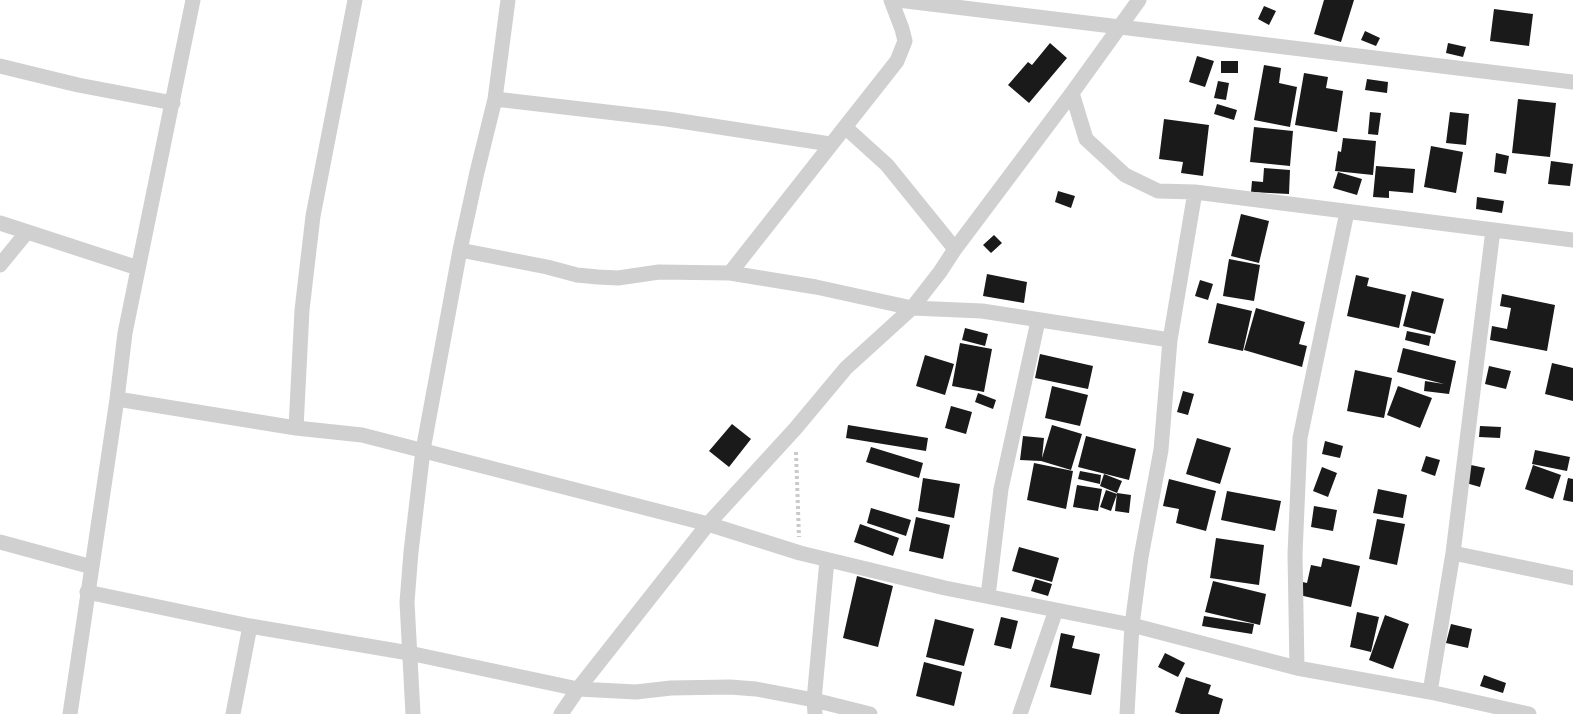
<!DOCTYPE html>
<html>
<head>
<meta charset="utf-8">
<style>
  body { margin:0 }
  canvas { display:block; background:#fff }
</style>
</head>
<body>
<canvas width="1573" height="714"></canvas>
<script>
const c = document.querySelector('canvas').getContext('2d');
c.lineJoin = 'round';
function paint(path, color) { c.fillStyle = color; c.fill(path, 'evenodd'); }
const poly = rows => new Path2D(rows.map(r => 'M' + r).join(''));
function trace(path, color, width, dash) { c.strokeStyle = color; c.lineWidth = width; c.lineCap = dash ? 'butt' : 'round'; c.setLineDash(dash || []); c.stroke(path); }
paint(poly([
  [1324,0,1354,0,1341,42,1314,34],
  [1264,6,1276,11,1269,25,1258,19],
  [1494,9,1533,14,1529,46,1490,41],
  [1365,31,1380,38,1376,46,1361,40],
  [1050,43,1067,58,1029,103,1008,85,1028,62,1032,65],
  [1448,43,1466,47,1463,57,1446,53],
  [1197,56,1214,61,1205,87,1189,82],
  [1221,61,1238,61,1238,73,1221,73],
  [1264,65,1281,68,1279,83,1297,87,1290,127,1254,120],
  [1304,73,1328,77,1326,88,1343,91,1337,132,1295,125],
  [1367,79,1388,82,1387,93,1365,90],
  [1218,81,1229,83,1226,100,1214,98],
  [1518,99,1556,103,1550,157,1512,153],
  [1217,104,1237,110,1234,120,1214,114],
  [1370,112,1381,113,1378,135,1368,134],
  [1450,112,1469,114,1466,145,1446,143],
  [1164,119,1209,125,1203,176,1181,173,1183,162,1159,159],
  [1254,127,1293,131,1290,166,1250,162],
  [1343,138,1376,141,1373,175,1335,171,1338,151,1341,152],
  [1431,146,1463,152,1456,193,1424,187],
  [1496,153,1509,156,1506,174,1494,172],
  [1551,161,1573,164,1570,186,1548,184],
  [1376,166,1415,169,1413,193,1389,191,1389,198,1373,197],
  [1264,168,1290,170,1289,194,1251,192,1252,181,1263,182],
  [1338,172,1362,179,1357,195,1333,188],
  [1058,191,1075,196,1071,208,1055,202],
  [1477,197,1504,201,1502,213,1476,209],
  [1241,214,1269,221,1259,263,1231,256],
  [994,235,1002,243,991,253,983,245],
  [1229,259,1260,265,1254,301,1223,296],
  [987,274,1027,282,1024,303,983,296],
  [1356,275,1369,278,1367,286,1406,295,1399,328,1347,316],
  [1200,280,1213,284,1208,300,1195,296],
  [1412,291,1444,299,1435,334,1403,326],
  [1502,294,1555,305,1547,351,1490,340,1492,326,1507,329,1511,308,1500,306],
  [1217,303,1252,311,1243,351,1208,343],
  [1256,308,1305,322,1299,344,1307,346,1302,367,1244,350],
  [965,328,988,334,985,346,962,340],
  [1407,331,1431,336,1429,346,1405,340],
  [960,343,992,349,984,392,952,386],
  [1403,348,1456,361,1449,394,1424,391,1425,381,1444,384,1397,372],
  [1040,354,1093,366,1088,389,1035,378],
  [925,355,954,364,945,395,916,386],
  [1552,363,1573,368,1573,401,1545,394],
  [1489,366,1511,371,1506,389,1485,384],
  [1355,370,1392,378,1384,418,1347,411],
  [1052,386,1088,395,1080,426,1045,418],
  [1398,386,1432,398,1420,428,1387,415],
  [1183,391,1194,394,1188,415,1177,412],
  [978,393,996,400,993,409,975,402],
  [951,406,972,412,966,434,945,428],
  [732,424,751,439,729,467,709,451],
  [848,425,928,438,926,451,846,438],
  [1052,425,1082,434,1071,470,1041,461,1020,460,1023,436,1044,438,1042,458],
  [1480,426,1501,427,1500,438,1479,437],
  [1086,436,1136,449,1129,480,1078,467],
  [1197,438,1231,448,1220,484,1186,474],
  [1325,441,1343,446,1340,458,1322,454],
  [871,447,923,463,919,478,866,462],
  [1535,450,1570,457,1567,471,1532,464],
  [1426,456,1440,460,1435,476,1421,471],
  [1034,463,1073,471,1066,509,1027,500],
  [1471,465,1485,468,1480,487,1466,483],
  [1533,465,1561,475,1553,499,1525,489],
  [1322,467,1337,473,1328,497,1313,491],
  [1080,471,1101,475,1100,484,1078,479],
  [1104,474,1122,481,1117,493,1100,486],
  [923,478,960,484,954,518,918,511],
  [1568,478,1573,479,1573,502,1563,500],
  [1169,479,1216,491,1206,531,1176,523,1179,509,1163,506],
  [1077,485,1102,489,1098,511,1073,507],
  [1378,489,1407,495,1403,518,1373,513],
  [1106,490,1117,494,1111,511,1100,507],
  [1227,491,1281,501,1275,531,1221,520],
  [1117,493,1131,495,1129,513,1115,511],
  [1314,506,1337,510,1333,531,1311,527],
  [871,508,911,520,906,536,867,523],
  [916,517,950,525,943,559,909,551],
  [1377,519,1405,524,1397,565,1369,559],
  [860,524,899,538,893,556,854,542],
  [1216,538,1264,545,1259,585,1210,578],
  [1019,547,1059,558,1052,582,1012,571],
  [1323,558,1360,566,1351,607,1295,594,1298,581,1307,583,1311,565,1321,567],
  [857,576,893,586,878,647,843,638],
  [1035,579,1052,584,1048,596,1031,591],
  [1213,581,1266,594,1260,625,1205,612],
  [1357,612,1379,617,1371,652,1350,647],
  [1385,615,1409,624,1393,669,1369,660],
  [1204,616,1254,624,1252,634,1202,626],
  [1001,617,1018,621,1011,649,994,645],
  [935,619,974,629,964,666,926,657],
  [1451,624,1472,629,1468,648,1446,643],
  [1061,633,1075,636,1072,648,1100,654,1091,695,1050,687],
  [1165,653,1185,663,1178,677,1158,667],
  [924,662,962,672,954,706,916,696],
  [1484,675,1506,683,1503,693,1480,686],
  [1186,677,1211,685,1208,694,1223,699,1219,714,1181,714,1175,712]
]), '#1a1a1a');
trace(poly([
  [796,452,799,537]
]), '#cacaca', 4, [3, 3]);
trace(poly([
  [898,0,1573,82],
  [0,66,78,85,173,103],
  [1072,93,1086,139,1125,175,1158,191,1195,192,1573,240],
  [495,99,667,119,830,144],
  [845,127,887,165,955,249],
  [0,223,138,268],
  [460,250,547,267,577,275,598,277,618,278,659,272,730,273,816,287,912,308,982,311,1170,340],
  [0,265,27,232],
  [730,273,897,61,905,41,902,29,891,0],
  [117,399,296,428,362,435,708,524,800,553,945,588,1132,625,1297,668,1430,692,1529,714],
  [296,428,302,310,313,216,355,0],
  [0,542,92,567],
  [1453,553,1573,578],
  [87,592,250,626,409,653,578,689,636,692,671,688,730,687,756,689,814,700,870,714],
  [988,596,1001,489,1038,321],
  [1297,668,1295,554,1300,438,1347,212],
  [1430,692,1453,553,1493,230],
  [70,714,117,399,125,333,193,0],
  [233,714,250,626],
  [413,714,407,602,411,552,423,450,460,250,477,172,495,99,508,0],
  [561,714,578,689,708,524,795,429,846,368,912,308,940,272,955,249,1072,93,1139,0],
  [815,714,814,700,827,560],
  [1020,714,1056,610],
  [1127,714,1132,625,1141,557,1161,450,1170,340,1195,192]
]), '#d0d0d0', 15);
</script>
</body>
</html>
